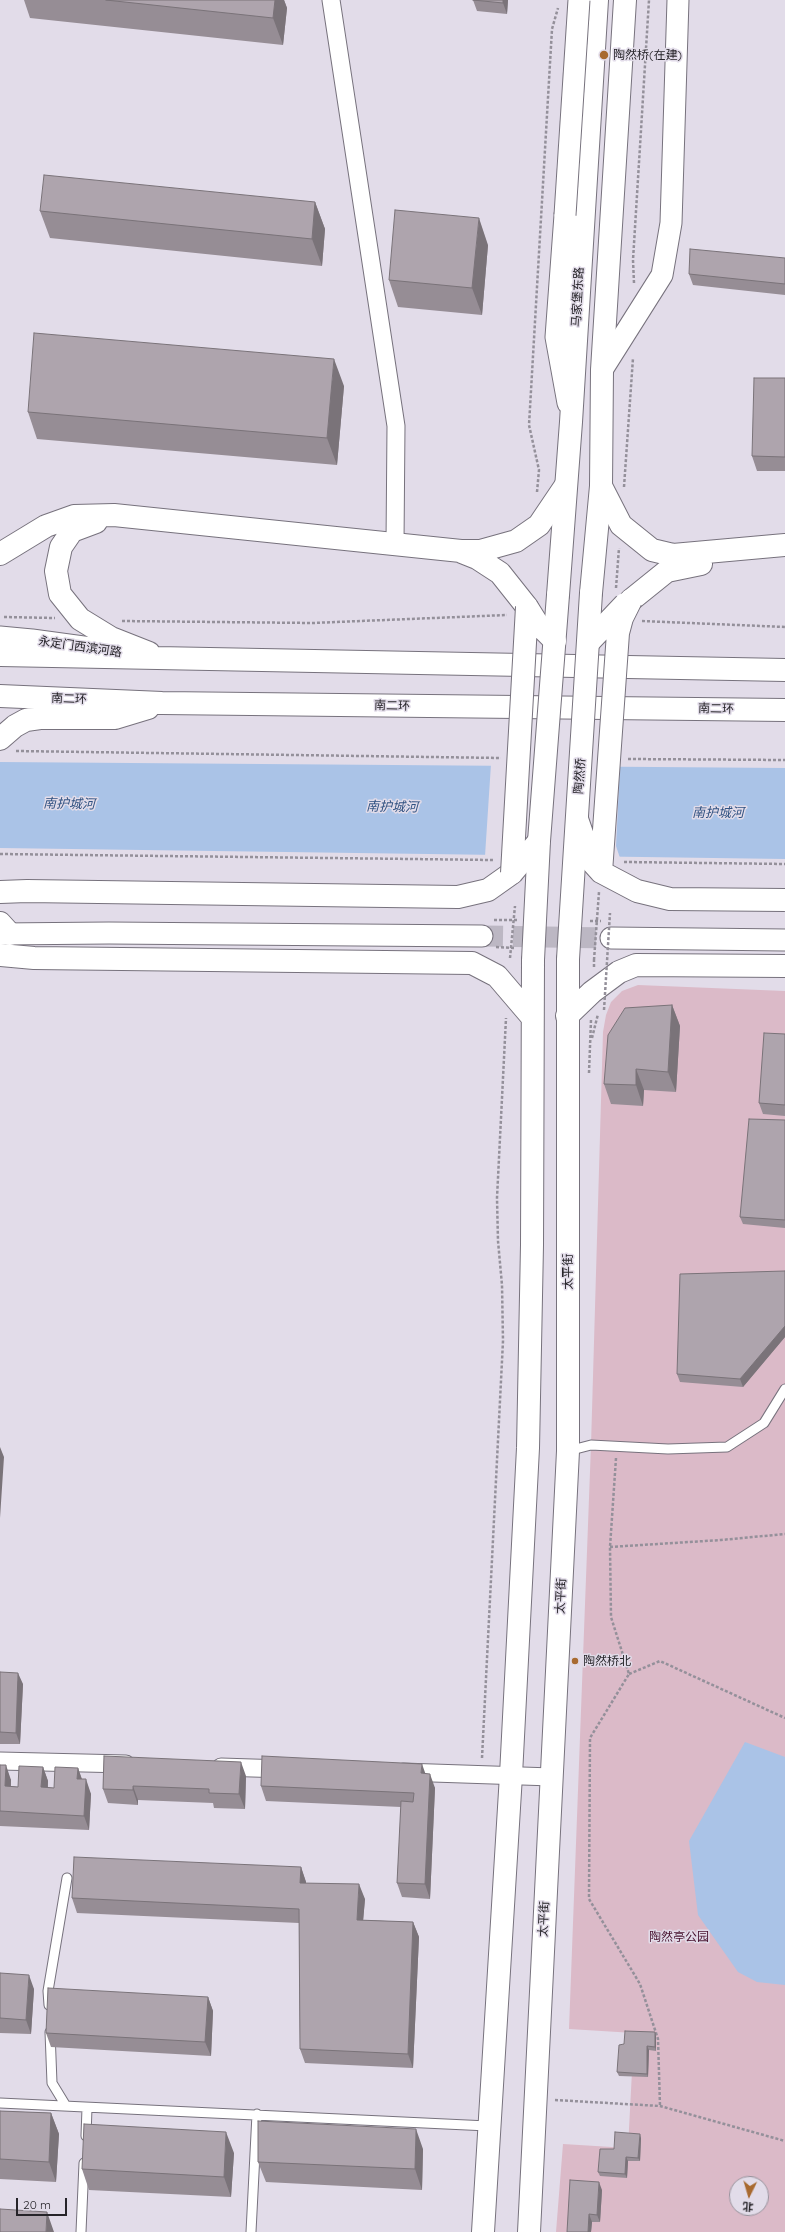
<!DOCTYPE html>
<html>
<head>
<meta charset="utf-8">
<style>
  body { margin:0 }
  #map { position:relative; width:785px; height:2232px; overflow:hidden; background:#e2dce9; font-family:Quicksand,"Noto Sans SC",sans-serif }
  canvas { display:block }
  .north { position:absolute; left:729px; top:2176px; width:40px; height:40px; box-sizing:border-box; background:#e2dce9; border:1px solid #97929c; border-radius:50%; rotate:185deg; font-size:11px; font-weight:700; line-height:16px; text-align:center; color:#262429 }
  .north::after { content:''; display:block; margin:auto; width:14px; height:18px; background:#a86a30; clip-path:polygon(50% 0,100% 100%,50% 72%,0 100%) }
  .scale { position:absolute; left:16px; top:2198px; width:51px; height:18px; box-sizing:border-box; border:2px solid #262429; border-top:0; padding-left:5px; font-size:12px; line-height:14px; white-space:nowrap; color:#262429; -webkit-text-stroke:3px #e2dce9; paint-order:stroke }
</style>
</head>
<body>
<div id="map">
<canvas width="785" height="2232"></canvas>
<div class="north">北</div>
<div class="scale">20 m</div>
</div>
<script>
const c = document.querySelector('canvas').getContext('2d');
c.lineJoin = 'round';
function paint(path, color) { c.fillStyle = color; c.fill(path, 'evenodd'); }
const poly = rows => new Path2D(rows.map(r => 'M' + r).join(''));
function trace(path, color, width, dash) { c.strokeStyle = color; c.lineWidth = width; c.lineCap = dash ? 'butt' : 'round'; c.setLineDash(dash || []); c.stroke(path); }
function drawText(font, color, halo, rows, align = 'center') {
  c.font = font + ' Quicksand,"Noto Sans SC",sans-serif'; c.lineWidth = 3; c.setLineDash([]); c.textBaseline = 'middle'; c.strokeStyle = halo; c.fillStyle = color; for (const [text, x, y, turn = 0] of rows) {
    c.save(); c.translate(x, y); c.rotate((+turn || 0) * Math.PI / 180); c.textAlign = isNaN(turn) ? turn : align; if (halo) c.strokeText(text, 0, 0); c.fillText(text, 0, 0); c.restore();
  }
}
paint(poly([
  [638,985,785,991,785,2232,556,2232,563,2144,628,2148,634,2033,569,2029,591,1445,603,1032,606,1015,611,1002,622,991],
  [737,2184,761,2184,761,2208,737,2208]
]), '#dbbac8');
paint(poly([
  [0,762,785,768,785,859,0,848],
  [745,1742,785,1757,785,1985,757,1982,738,1972,698,1915,689,1841]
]), '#aac3e7');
paint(poly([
  [491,764,620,765,616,846,620,858,485,856]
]), '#e2dce9');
trace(poly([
  [482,936,611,938]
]), '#bcb7c3', 21, [21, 10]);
const service = poly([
  [568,1451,591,1445,668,1449,727,1447,764,1423,785,1389],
  [49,2005,48,1991,67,1878],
  [50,2032,52,2083,66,2106],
  [0,2103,488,2126],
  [86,2136,87,2108],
  [81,2232,84,2163],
  [251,2232,257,2114]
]);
const minor = poly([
  [331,0,396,426,395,543],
  [0,1761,126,1764],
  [221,1767,284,1769],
  [403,1772,552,1777]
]);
const tertiary = poly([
  [565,215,556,337,568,403],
  [602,370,662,275,671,223,678,0],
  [0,637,32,640,98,649],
  [0,934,109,933,482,936],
  [611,938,785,940]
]);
const secondary = poly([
  [591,593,601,486,602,370,625,0],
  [558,595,571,422,597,0],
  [0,955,34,958,472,963,497,976,532,1017],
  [567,1016,592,992,619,972,636,965,785,966],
  [483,2232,511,1775,528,1448,532,1245,533,960],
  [529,2232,568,1451,568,959]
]);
const trunk = poly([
  [601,486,621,525,652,550,673,555,785,545],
  [96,522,72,531,61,547,56,571,60,594,80,619,111,638,149,653],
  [462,552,477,558,500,573,527,607],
  [0,554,46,526,74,516,114,515,461,551,480,551,516,541,539,525,566,485],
  [631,600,667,571,701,564],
  [0,655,785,670],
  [0,696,162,703,785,710],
  [0,739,15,726,26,720,40,718,115,718,148,708],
  [0,892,27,891,458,897,488,890,512,873],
  [0,923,10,934]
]);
trace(service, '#77727d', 11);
trace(minor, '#77727d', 19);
trace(tertiary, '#77727d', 23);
trace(secondary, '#77727d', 24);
trace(trunk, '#77727d', 24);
trace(poly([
  [634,283,633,260,649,0],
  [624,487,633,358],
  [537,492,539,470,529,425,552,29,558,8],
  [616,588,619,548],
  [4,617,55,618],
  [122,621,312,623,507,615],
  [642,621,785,627],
  [16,751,501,758],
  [628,759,785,760],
  [0,854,493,860],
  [624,862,785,864],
  [494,920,517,920],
  [590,921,601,921],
  [496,947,515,948],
  [594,967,594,960],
  [592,1038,598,1014],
  [589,1073,591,1020],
  [616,1458,610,1547,611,1617,629,1674,590,1738,589,1899,640,1984,658,2039,660,2106],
  [610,1547,721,1540,785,1534],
  [629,1674,660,1661,785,1718],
  [482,1758,503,1341,502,1285,498,1241,497,1198,506,1018],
  [555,2100,660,2106,785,2141]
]), '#94909a', 2.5, [3, 2]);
trace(service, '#fff', 9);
trace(minor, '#fff', 17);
trace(tertiary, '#fff', 21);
trace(secondary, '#fff', 22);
trace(trunk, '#fff', 22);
const tertiaryBridge = poly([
  [565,215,579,0]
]);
const secondaryBridge = poly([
  [568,959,591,593],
  [533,960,539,841,558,595]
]);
const trunkBridge = poly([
  [527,607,537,623,555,641],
  [589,642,625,604],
  [577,819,592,862,601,872,637,891,670,899,785,900],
  [601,872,618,633,622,618,631,600],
  [512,873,527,607],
  [512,873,539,841]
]);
trace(tertiaryBridge, '#77727d', 23, []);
trace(secondaryBridge, '#77727d', 24, []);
trace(trunkBridge, '#77727d', 24, []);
trace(poly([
  [510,958,515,906],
  [594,960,599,892],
  [604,1010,610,913]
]), '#94909a', 2.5, [3, 2]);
trace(tertiaryBridge, '#fff', 21);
trace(secondaryBridge, '#fff', 22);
trace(trunkBridge, '#fff', 22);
paint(poly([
  [24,0,284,0,287,8,283,45,30,18],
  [473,0,508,0,507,14,477,11],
  [315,202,325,229,322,266,50,238,40,211],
  [488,245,482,315,398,307,389,280],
  [785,258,785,295,693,285,689,274],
  [785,378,785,471,757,471,752,456],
  [344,386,337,465,37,439,28,412],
  [672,1005,680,1026,676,1092,644,1090,643,1106,611,1104,604,1084],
  [785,1034,785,1116,763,1114,759,1103],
  [785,1120,785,1228,743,1224,740,1217],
  [785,1271,785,1337,743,1387,680,1382,677,1374],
  [0,1672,23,1684,20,1744,0,1744],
  [104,1756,246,1776,245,1809,214,1808,213,1803,138,1800,138,1805,108,1803,103,1789],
  [0,1765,11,1780,11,1786,18,1787,43,1767,48,1781,48,1787,54,1788,78,1768,82,1779,91,1794,89,1830,0,1826],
  [425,1773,435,1788,430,1899,402,1897,397,1883,401,1807,266,1801,261,1786],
  [301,1867,306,1882,306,1884,365,1899,363,1920,413,1922,419,1937,413,2068,305,2063,300,2049,299,1923,77,1913,72,1898],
  [0,1973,34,1989,31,2034,0,2033],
  [208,1997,213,2011,211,2056,51,2047,46,2033],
  [656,2036,656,2051,649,2050,648,2077,619,2076,617,2072,624,2044],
  [0,2111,51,2113,59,2134,56,2182,0,2179],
  [641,2138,640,2161,628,2161,627,2178,600,2176,598,2172,614,2149],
  [423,2149,422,2190,266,2182,258,2162],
  [234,2153,231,2197,89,2190,82,2169],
  [602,2190,600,2222,592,2222,591,2232,567,2232]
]), '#968d95');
paint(poly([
  [275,0,284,0,287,8,283,45,273,18],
  [503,0,508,0,507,14,503,3],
  [315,202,325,229,322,266,312,239],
  [479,218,488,245,482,315,472,288],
  [334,359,344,386,337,465,327,438],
  [672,1005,680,1026,676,1092,668,1072],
  [636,1069,644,1090,643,1106,636,1085],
  [785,1326,785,1337,743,1387,740,1379],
  [0,1447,4,1457,0,1518],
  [18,1673,23,1684,20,1744,16,1733],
  [241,1762,246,1776,245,1809,239,1794],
  [422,1764,427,1778,421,1773],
  [6,1765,11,1780,10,1800,5,1786],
  [43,1767,48,1781,47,1802,41,1787],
  [78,1768,83,1783,77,1779],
  [430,1774,435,1788,430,1899,425,1884],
  [86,1779,91,1794,89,1830,84,1816],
  [133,1786,138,1800,138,1805,133,1790],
  [301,1867,306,1882,305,1898,300,1883],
  [359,1884,365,1899,362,1934,357,1920],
  [413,1922,419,1937,413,2068,408,2054],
  [29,1975,34,1989,31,2034,26,2020],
  [208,1997,213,2011,211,2056,205,2042],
  [655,2032,656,2036,656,2051,655,2047],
  [647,2046,649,2050,648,2077,647,2074],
  [51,2113,59,2134,56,2182,49,2162],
  [416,2129,423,2149,422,2190,415,2169],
  [226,2132,234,2153,231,2197,224,2177],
  [640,2134,641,2138,640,2161,638,2158],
  [626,2157,628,2161,627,2178,625,2174],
  [599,2182,602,2190,600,2222,597,2215],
  [47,2212,54,2232,46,2232],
  [589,2214,592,2222,591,2232,588,2232]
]), '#7a7379');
const building = poly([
  [106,0,275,0,273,18,106,0],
  [473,0,503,0,503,3,473,0],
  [44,175,315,202,312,239,40,211,44,175],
  [395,210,479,218,472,288,389,280,395,210],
  [690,249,785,258,785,284,689,274,690,249],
  [34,333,334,359,327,438,28,412,34,333],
  [754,378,785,378,785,457,752,456,754,378],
  [672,1005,668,1072,636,1069,636,1085,604,1084,608,1035,625,1008,672,1005],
  [764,1033,785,1034,785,1105,759,1103,764,1033],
  [749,1119,785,1120,785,1220,740,1217,749,1119],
  [785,1271,785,1326,740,1379,677,1374,680,1274,785,1271],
  [0,1672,18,1673,16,1733,0,1732,0,1672],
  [104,1756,241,1762,239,1794,209,1793,209,1789,133,1786,133,1790,103,1789,104,1756],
  [262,1756,422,1764,421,1773,430,1774,425,1884,397,1883,401,1801,413,1802,414,1793,261,1786,262,1756],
  [0,1765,6,1765,5,1786,18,1787,19,1766,43,1767,41,1787,54,1788,55,1767,78,1768,77,1779,86,1779,84,1816,0,1811,0,1765],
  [74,1857,301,1867,300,1883,359,1884,357,1920,413,1922,408,2054,300,2049,299,1909,72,1898,74,1857],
  [0,1973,29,1975,26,2020,0,2018,0,1973],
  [48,1988,208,1997,205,2042,46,2033,48,1988],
  [625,2031,655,2032,655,2047,647,2046,647,2074,617,2072,619,2045,624,2044,625,2031],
  [0,2111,51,2113,49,2162,0,2159,0,2111],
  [258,2121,416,2129,415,2169,258,2162,258,2121],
  [84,2124,226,2132,224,2177,82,2169,84,2124],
  [615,2132,640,2134,638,2158,626,2157,625,2174,598,2172,600,2149,614,2149,615,2132],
  [570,2180,599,2182,597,2215,589,2214,588,2232,567,2232,570,2180],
  [0,2209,47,2212,46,2232,0,2232,0,2209]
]);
paint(building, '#aea4ad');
trace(building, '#7a7379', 1);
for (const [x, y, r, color] of [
  [604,55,5,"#a86a30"],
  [575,1661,4,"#a86a30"]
]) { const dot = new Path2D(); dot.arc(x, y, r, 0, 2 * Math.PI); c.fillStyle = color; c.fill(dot); trace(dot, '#e2dce9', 1.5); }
drawText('12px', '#262429', '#e2dce9', [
  ["陶然桥(在建)",613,55],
  ["陶然桥北",583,1661]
], 'left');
drawText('12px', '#262429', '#e2dce9', [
  ["马家堡东路",578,297,-87],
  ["永定门西滨河路",80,647,8],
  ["南二环",69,699,2],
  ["南二环",392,706,1],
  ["南二环",716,709,1],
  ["陶然桥",580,776,-86],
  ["太平街",568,1272,-90],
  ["太平街",561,1596,-87],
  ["太平街",544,1919,-87]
]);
drawText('12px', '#47112e', '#e2dce9', [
  ["陶然亭公园",679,1937]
]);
drawText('italic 13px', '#315282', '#e2dce9', [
  ["南护城河",69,804,1],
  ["南护城河",392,807,1],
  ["南护城河",718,813]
]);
</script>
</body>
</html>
